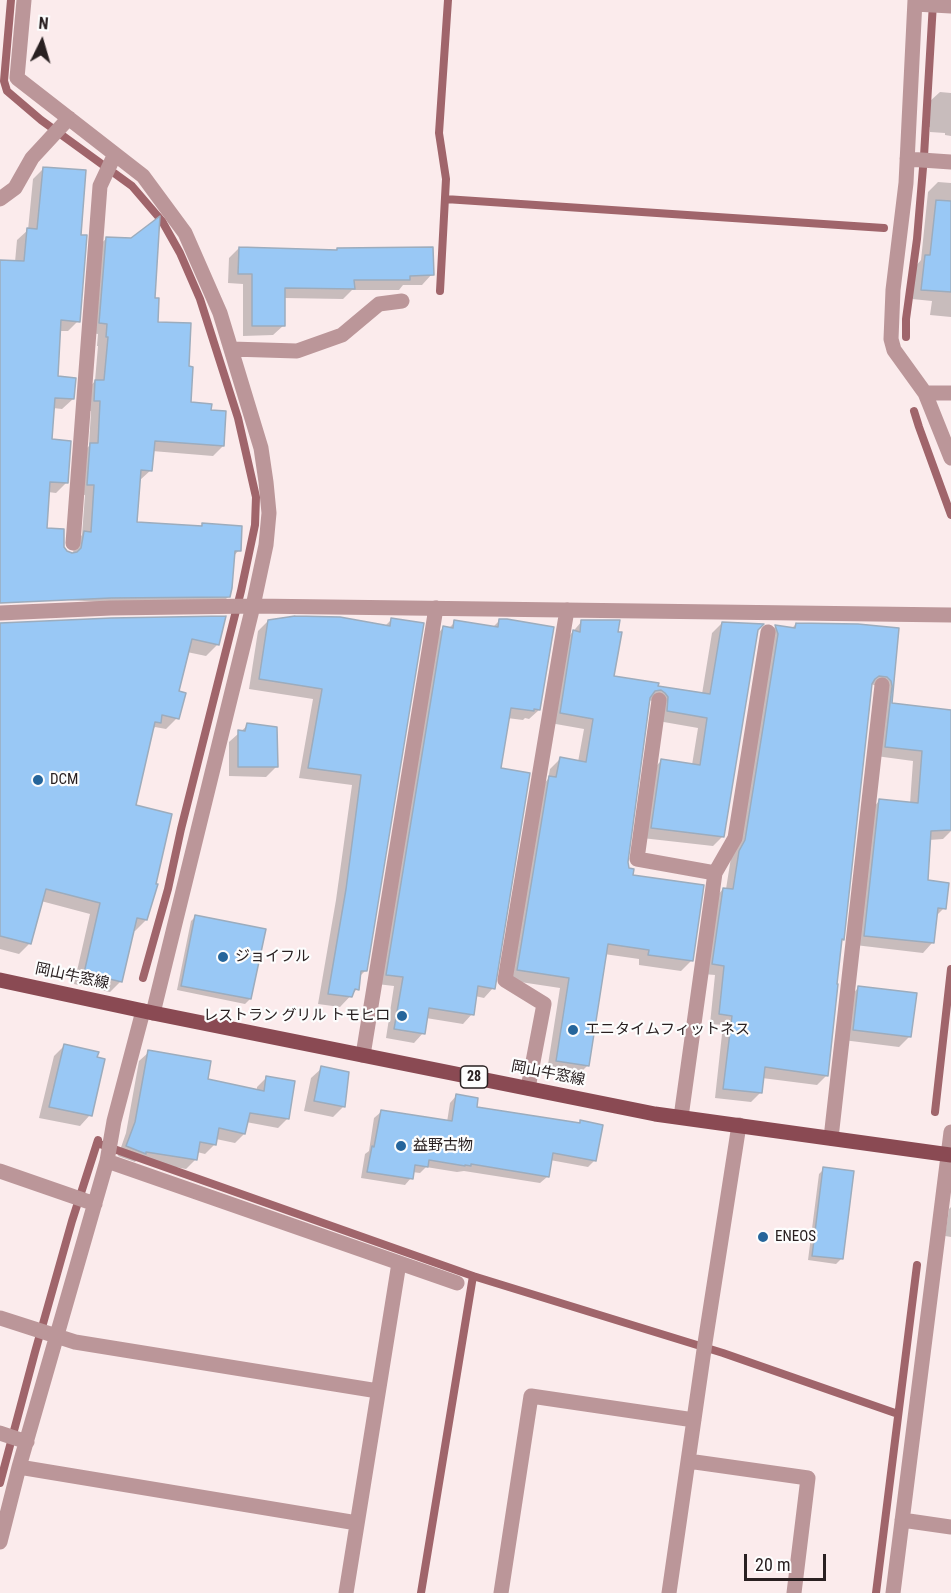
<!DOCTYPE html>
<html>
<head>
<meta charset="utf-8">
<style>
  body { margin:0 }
  #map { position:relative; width:951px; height:1593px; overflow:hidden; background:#fbebec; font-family:"Roboto Condensed",sans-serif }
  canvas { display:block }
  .north { position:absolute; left:12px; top:12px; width:60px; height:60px; -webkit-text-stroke:4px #fdfdfd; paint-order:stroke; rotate:5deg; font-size:16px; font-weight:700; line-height:24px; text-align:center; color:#292021 }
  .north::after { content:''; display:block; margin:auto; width:21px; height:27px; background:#292021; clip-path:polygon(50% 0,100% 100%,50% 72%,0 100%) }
  .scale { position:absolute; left:744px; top:1554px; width:82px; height:27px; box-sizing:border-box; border:3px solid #292021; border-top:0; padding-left:8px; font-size:18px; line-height:21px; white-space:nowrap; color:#292021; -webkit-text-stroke:4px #fdfdfd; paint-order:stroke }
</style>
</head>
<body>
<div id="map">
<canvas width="951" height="1593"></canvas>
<div class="north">N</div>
<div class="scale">20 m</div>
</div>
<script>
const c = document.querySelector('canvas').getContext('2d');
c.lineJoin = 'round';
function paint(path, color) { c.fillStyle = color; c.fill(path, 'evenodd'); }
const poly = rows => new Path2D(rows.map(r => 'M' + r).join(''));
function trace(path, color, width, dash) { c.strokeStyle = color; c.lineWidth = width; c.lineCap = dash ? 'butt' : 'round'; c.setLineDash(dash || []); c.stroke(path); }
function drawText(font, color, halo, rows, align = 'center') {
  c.font = font + ' "Roboto Condensed","Noto Sans JP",sans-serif'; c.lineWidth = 4.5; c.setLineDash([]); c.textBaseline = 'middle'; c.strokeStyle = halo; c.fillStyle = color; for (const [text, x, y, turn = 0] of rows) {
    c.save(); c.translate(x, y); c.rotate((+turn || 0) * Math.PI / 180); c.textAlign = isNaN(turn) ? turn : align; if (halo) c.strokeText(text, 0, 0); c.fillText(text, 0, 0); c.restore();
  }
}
paint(poly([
  [940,92,951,93,951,136,945,135,945,133,930,132,930,127,928,127,929,102],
  [43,169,79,236,78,321,68,331,59,331,56,378,73,399,62,409,53,408,50,441,66,483,56,493,48,492,46,529,63,549,73,554,74,543,82,535,85,495,78,494,81,454,89,446,91,411,84,411,86,391,95,381,98,346,97,346,98,334,90,333,96,248,107,238,154,299,156,323,188,368,189,404,209,412,223,446,213,456,152,451,151,470,140,480,139,480,135,523,200,528,202,525,239,550,233,557,229,596,219,606,118,603,0,596,0,262,15,262,17,240,28,230,33,179],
  [938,182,951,183,951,317,930,315,932,301,912,299,915,267,921,260,928,192],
  [239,248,336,251,432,274,422,285,403,285,399,290,352,290,343,299,284,298,284,325,273,335,243,336,243,284,228,283,229,258],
  [111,619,218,644,206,656,187,652,177,692,177,718,166,729,155,727,152,730,135,806,146,920,135,931,132,930,121,981,110,992,74,984,90,914,41,901,30,943,19,954,0,949,0,625],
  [392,619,365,971,359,977,357,989,340,1007,318,1004,336,900,352,785,299,778,313,699,249,689,258,631,268,621,384,627],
  [500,620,539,710,529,719,525,718,523,720,507,718,499,769,493,988,484,998,475,996,472,1014,463,1024,426,1018,423,1033,414,1043,386,1038,394,986,377,984,434,637,443,628,448,629,455,622,493,627],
  [582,621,612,678,657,687,702,694,712,633,722,623,757,630,723,836,713,846,642,838,651,771,661,761,692,765,698,728,658,721,656,702,648,700,626,862,631,877,691,961,681,971,639,965,639,959,604,954,588,1065,578,1075,547,1071,560,988,507,980,540,788,548,779,550,769,560,759,578,762,584,729,550,723,564,642],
  [796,624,897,629,890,704,951,711,951,831,943,839,929,840,926,882,944,908,935,917,932,943,923,953,855,945,870,811,879,801,910,804,913,761,876,756,879,687,871,684,840,941,827,1075,817,1085,762,1078,761,1092,751,1102,715,1098,723,1025,710,1024,715,975,703,974,714,899,723,889,726,889,766,636,775,627,791,629],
  [248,725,276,767,266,777,229,776,229,742],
  [196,916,264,930,250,999,245,1004,177,990,191,921],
  [858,988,910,1036,899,1047,843,1040,848,999],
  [64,1046,90,1115,80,1126,39,1118,54,1056],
  [149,1052,206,1080,257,1091,257,1087,267,1077,288,1118,278,1128,246,1122,244,1134,235,1143,216,1139,215,1144,205,1154,197,1152,196,1159,186,1169,137,1160,135,1162,118,1156,126,1133,139,1061],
  [322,1068,343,1107,333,1117,304,1111,311,1078],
  [456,1096,475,1108,578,1125,581,1122,595,1160,588,1167,550,1160,547,1177,540,1183,464,1171,457,1172,426,1167,420,1173,412,1172,411,1178,405,1185,361,1178,365,1154,369,1151,374,1118,381,1112,447,1122,450,1103],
  [824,1169,841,1259,836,1264,808,1260,819,1174],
  [951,1207,951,1237,945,1236,949,1209]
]), '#0003');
trace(poly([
  [11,0,4,81,7,91,41,120,132,186,162,221,180,253,200,299,238,418,256,497,255,525,241,591,181,829,168,889,143,978],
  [445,199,884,228],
  [440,291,446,179,439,133,448,0],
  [906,337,906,319,917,239,924,156,933,3],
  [914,411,919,427,951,515],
  [935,1112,951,969],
  [97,1143,473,1276,723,1353,898,1414],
  [0,1483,35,1352,72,1221,98,1140],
  [421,1593,473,1276],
  [876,1593,917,1265]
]), '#a0656b', 8);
const building = poly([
  [43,167,86,170,81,235,87,235,80,322,61,320,58,376,76,378,74,399,55,398,52,439,71,441,68,483,50,482,47,528,64,529,64,547,67,551,72,553,77,552,81,548,84,531,91,532,94,485,87,485,90,443,98,443,100,401,94,401,95,380,104,380,108,337,106,337,107,324,99,323,106,237,131,238,160,216,155,298,159,298,158,322,191,323,189,366,193,367,191,402,212,404,211,410,226,411,224,446,155,441,152,471,141,470,137,522,202,526,202,523,242,526,241,551,235,551,232,588,230,597,111,598,0,603,0,260,24,261,27,228,37,229,43,167],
  [936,200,951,201,951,292,921,290,925,255,930,255,936,200],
  [239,247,337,250,337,248,433,247,434,275,410,276,410,280,354,280,355,289,285,288,285,326,252,326,252,274,238,274,239,247],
  [226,616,219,645,192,639,179,691,186,693,179,719,162,715,161,723,155,722,136,805,172,814,156,884,158,884,147,920,137,918,122,982,84,973,100,903,46,889,31,944,0,936,0,623,111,618,226,616],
  [295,616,340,617,390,626,391,618,424,623,367,971,361,971,359,990,355,989,352,997,328,994,346,889,361,775,308,768,322,689,259,679,268,620,295,616],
  [499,619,507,619,554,627,540,710,534,709,534,711,511,708,501,768,530,773,495,989,478,986,474,1015,429,1008,425,1034,394,1029,403,977,386,975,443,626,453,628,454,620,498,627,499,619],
  [581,620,620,620,618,632,622,632,614,676,659,683,658,686,710,694,722,622,764,624,758,630,724,837,651,828,661,759,700,765,707,718,667,711,668,697,665,693,661,690,655,691,650,698,628,862,629,868,634,869,633,875,704,885,693,961,648,955,649,950,608,944,589,1066,556,1061,569,978,517,970,549,776,556,777,560,757,586,762,593,719,560,713,573,630,580,632,581,620],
  [796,623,858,624,899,628,892,703,951,710,951,830,931,831,928,880,949,883,946,909,938,908,934,943,864,936,879,799,918,803,922,751,885,747,892,686,891,681,887,677,879,676,875,679,872,684,844,940,842,939,837,984,838,984,828,1076,765,1067,762,1093,723,1089,732,1016,719,1014,724,966,712,964,723,888,733,889,739,851,745,840,778,634,775,625,795,628,796,623],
  [247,723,277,727,278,767,238,767,238,730,245,731,247,723],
  [195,915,266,929,251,999,181,986,195,915],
  [858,986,917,993,911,1037,853,1030,858,986],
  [64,1044,99,1052,97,1057,105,1059,92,1116,49,1107,64,1044],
  [148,1050,211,1061,208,1079,264,1091,266,1076,295,1081,289,1119,250,1113,245,1134,219,1128,216,1145,200,1142,197,1160,146,1152,146,1154,126,1146,135,1122,148,1050],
  [321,1066,349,1072,345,1107,314,1101,321,1066],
  [456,1094,478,1098,477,1107,580,1123,580,1120,603,1125,596,1161,553,1153,549,1177,471,1164,471,1166,465,1165,465,1166,429,1160,428,1167,415,1165,413,1179,367,1172,372,1146,374,1147,381,1110,452,1121,456,1094],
  [823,1167,854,1171,843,1259,812,1256,823,1167]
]);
paint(building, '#99c8f5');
trace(building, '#9cacbd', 1.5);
trace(poly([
  [24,0,17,78,143,176,185,233,220,313,261,448,266,482,269,513,266,545,253,606,153,1013],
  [915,0,906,183,893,290,891,339,894,350,925,393,951,458],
  [915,4,951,6],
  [907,159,951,162],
  [0,199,15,188,32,158,69,118],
  [231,349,297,351,342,335,379,304,402,301],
  [925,393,951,393],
  [73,543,100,186,115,154],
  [0,613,111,608,253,606,951,615],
  [659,700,637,859,715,873],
  [363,1055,436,608],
  [528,1088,544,1004,505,980,567,610],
  [681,1117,715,873,735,838,768,632],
  [831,1138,882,685],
  [107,1161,457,1283],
  [0,1171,95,1204],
  [0,1318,75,1342,378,1391],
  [0,1433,27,1442],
  [688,1461,808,1478,794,1593],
  [19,1467,357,1523],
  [902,1520,951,1527],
  [0,1542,19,1467,107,1161,114,1121,143,1011],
  [346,1593,399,1263],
  [501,1593,531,1396,694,1420],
  [669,1593,705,1343,739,1125],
  [893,1593,951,1132]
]), '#bb9699', 15);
trace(poly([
  [0,980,153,1013,655,1114,951,1155]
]), '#8a4a53', 15);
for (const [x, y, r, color] of [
  [38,780,6,"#25659b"],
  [223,957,6,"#25659b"],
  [402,1016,6,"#25659b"],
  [573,1030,6,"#25659b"],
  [401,1146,6,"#25659b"],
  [763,1237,6,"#25659b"]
]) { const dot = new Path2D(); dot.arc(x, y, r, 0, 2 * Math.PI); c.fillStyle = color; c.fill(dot); trace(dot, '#fdfdfd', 2); }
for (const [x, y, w] of [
  [474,1077,27]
]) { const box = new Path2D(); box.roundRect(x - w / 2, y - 11, w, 22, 4.5); c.fillStyle = '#fdfdfd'; c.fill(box); trace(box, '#292021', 1.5); }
drawText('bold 14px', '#292021', null, [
  ["28",474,1077]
]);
drawText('15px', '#292021', '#fdfdfd', [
  ["DCM",50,780],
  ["ジョイフル",235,957],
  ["レストラン グリル トモヒロ",390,1016,"right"],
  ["エニタイムフィットネス",585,1030],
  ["益野古物",413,1146],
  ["ENEOS",775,1237]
], 'left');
drawText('15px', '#292021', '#fdfdfd', [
  ["岡山牛窓線",72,977,12],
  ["岡山牛窓線",548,1074,11]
]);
</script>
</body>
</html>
